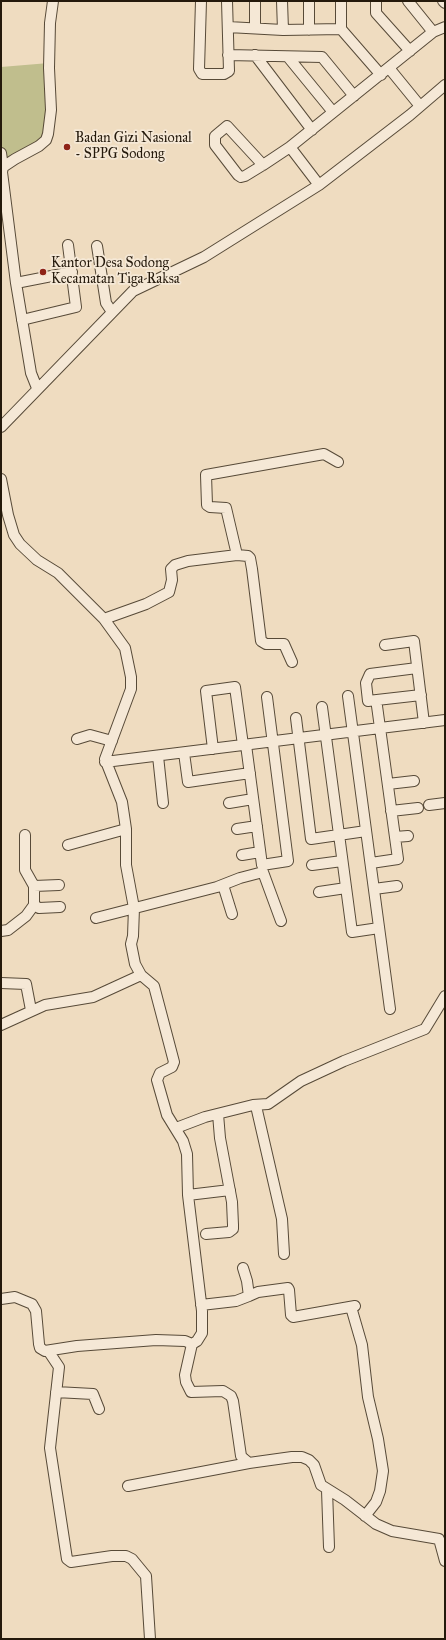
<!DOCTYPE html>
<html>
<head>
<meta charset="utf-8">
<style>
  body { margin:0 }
  #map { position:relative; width:446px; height:1640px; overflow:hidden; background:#efdcc0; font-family:"IM FELL Great Primer",serif }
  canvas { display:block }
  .frame { position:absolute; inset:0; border:2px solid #24190b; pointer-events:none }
</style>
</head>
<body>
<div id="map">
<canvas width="446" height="1640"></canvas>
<div class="frame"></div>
</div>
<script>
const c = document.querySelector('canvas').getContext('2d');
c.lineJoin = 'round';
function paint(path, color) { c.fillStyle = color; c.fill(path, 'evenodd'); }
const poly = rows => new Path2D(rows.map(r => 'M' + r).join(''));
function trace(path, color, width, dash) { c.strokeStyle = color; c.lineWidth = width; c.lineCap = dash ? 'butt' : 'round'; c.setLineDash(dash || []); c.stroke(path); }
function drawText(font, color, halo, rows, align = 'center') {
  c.font = font + ' "IM FELL Great Primer",serif'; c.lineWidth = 3.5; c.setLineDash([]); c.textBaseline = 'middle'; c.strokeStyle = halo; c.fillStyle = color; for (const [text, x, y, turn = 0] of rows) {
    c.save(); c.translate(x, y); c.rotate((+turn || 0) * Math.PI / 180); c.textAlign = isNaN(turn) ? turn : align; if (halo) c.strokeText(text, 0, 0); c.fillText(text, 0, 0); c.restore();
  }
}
paint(poly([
  [49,63,46,140,1,171,1,67]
]), '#c0be8d');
const minor = poly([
  [201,1,199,69,202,74,224,74,229,71,227,1],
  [282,1,283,30],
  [341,1,341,29,381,75],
  [376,1,376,13,410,51],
  [408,1,433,32],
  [443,1,445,3],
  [228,27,283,30,341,29],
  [255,28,255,1],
  [309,30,309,1],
  [228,55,322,57,354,96],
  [255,55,312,130],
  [288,57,333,112],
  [389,68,420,106],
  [290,147,319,185],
  [1,153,3,167],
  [263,165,227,126,215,136,215,145,238,175,241,177,245,176,263,165,290,147,433,32,445,27],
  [97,246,106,303,112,312],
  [16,283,72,272],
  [22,320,76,307,68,245],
  [37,388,31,373,16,283,2,172,3,167,15,159,39,146,46,140,48,134,51,110,49,68,50,23,53,1],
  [1,427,133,291,204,257,319,185,410,115,445,85],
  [1,479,8,515,14,535,20,544,37,560,58,573,104,619,146,604,169,592,172,580,171,569,175,565,188,561,237,555,248,556,250,558,252,569,261,641,266,644,284,644,292,662],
  [237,555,226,508,210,507,207,505,206,475,324,454,338,462],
  [104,619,125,648,131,677,131,689,105,759,122,802,126,829,126,865,134,908,133,936,131,944,135,964,141,975,154,986,174,1062,172,1067,160,1073,157,1080,167,1115,183,1141,187,1154,188,1195,202,1311,202,1333,197,1341,192,1344],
  [385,645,414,641,424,723],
  [417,668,370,674,366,683,368,701,421,695],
  [348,696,390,1009],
  [322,707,352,932,379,928],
  [296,718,311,839,366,831],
  [77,739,90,735,112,741],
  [246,745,262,865,288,861,267,697],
  [213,749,206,691,235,687,243,745],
  [184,753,188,782,250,773],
  [158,756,163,803],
  [105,762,445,720],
  [388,784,414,781],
  [229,803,253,799],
  [429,805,445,803],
  [391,811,418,808],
  [237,829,257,826],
  [395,837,408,836],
  [68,845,126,829],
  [242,855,260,852],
  [371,863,398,859,377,706],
  [312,865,342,861],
  [223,885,232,914],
  [34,886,59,885],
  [374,889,397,886],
  [319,892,346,888],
  [34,905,39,908,60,907],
  [96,918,217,887,240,878,263,872,281,921],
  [1,931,8,930,26,916,34,905,34,886,25,870,25,835],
  [1,983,26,984,31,1010],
  [1,1025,45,1005,93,997,141,975],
  [256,1106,282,1219,284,1254],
  [176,1128,205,1117,253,1105,268,1104,301,1081,344,1061,425,1029,445,996],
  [188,1195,230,1190],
  [206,1234,229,1232,233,1229,233,1225,232,1202,220,1138,218,1114],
  [243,1268,247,1281,249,1296,258,1292,288,1288,289,1290,291,1315,293,1317,355,1306],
  [1,1299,15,1297,32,1304,36,1311,39,1344,40,1348,45,1351,77,1346,156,1340,185,1341,192,1344,185,1375,186,1382,191,1392,223,1391,231,1396,233,1401,241,1456,244,1459,249,1463,292,1457,302,1457,309,1460,314,1465,321,1485,345,1500,376,1524,392,1531,439,1539,445,1561],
  [201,1305,236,1301,249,1296],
  [351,1307,362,1345,368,1397,378,1439,383,1471,380,1491,376,1502,365,1516],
  [49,1352,59,1367,50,1448,67,1559,71,1562,112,1556,126,1556,132,1559,146,1576,150,1639],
  [56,1392,93,1394,99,1409],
  [128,1486,249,1463],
  [327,1490,329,1547]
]);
trace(minor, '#574a38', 12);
trace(minor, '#f5e8d6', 10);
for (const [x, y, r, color] of [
  [67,147,4,"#8f2418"],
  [43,272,4,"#8f2418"]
]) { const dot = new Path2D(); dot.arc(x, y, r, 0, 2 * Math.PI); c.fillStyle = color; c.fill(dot); trace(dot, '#f5e8d6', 1.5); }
drawText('14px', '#24190b', '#f5e8d6', [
  ["Badan Gizi Nasional",75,139],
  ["- SPPG Sodong",75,155],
  ["Kantor Desa Sodong",51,264],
  ["Kecamatan Tiga Raksa",51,280]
], 'left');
</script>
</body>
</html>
